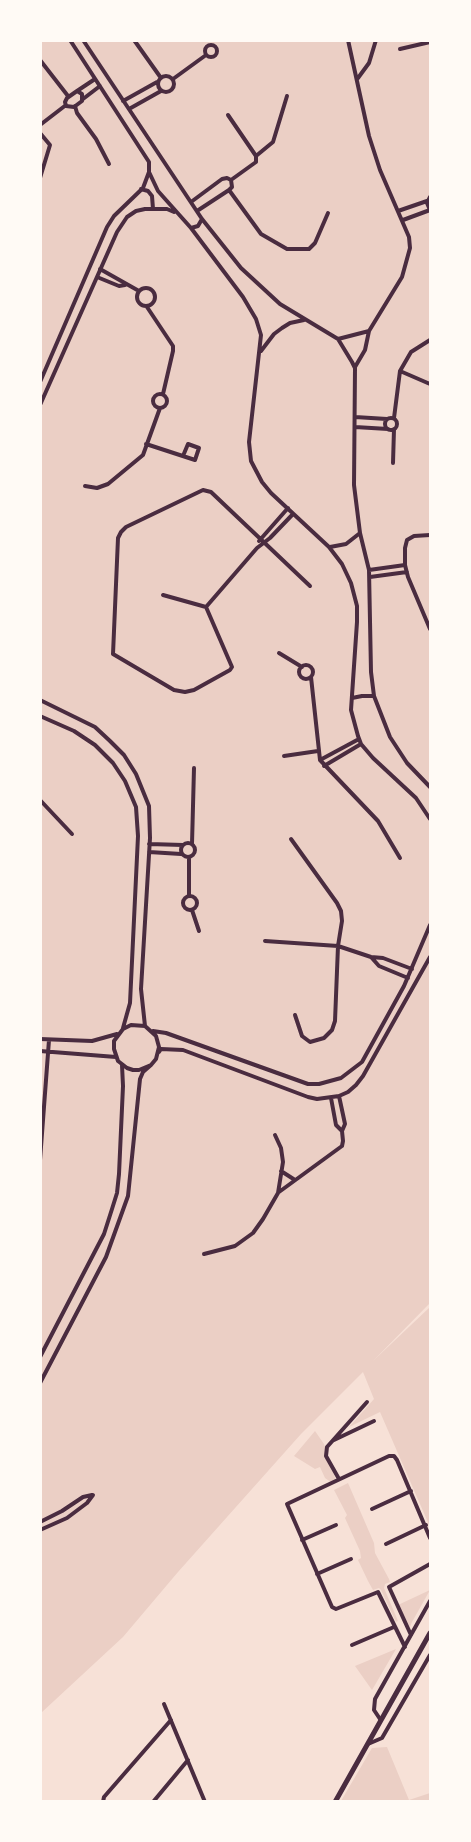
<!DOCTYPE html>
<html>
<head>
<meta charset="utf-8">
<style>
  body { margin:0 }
  #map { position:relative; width:471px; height:1842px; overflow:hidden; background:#f7e1d7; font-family:Jost,sans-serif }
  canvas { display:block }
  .frame { position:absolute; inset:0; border:42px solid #fffaf5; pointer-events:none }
</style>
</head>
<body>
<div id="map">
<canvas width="471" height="1842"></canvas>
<div class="frame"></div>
</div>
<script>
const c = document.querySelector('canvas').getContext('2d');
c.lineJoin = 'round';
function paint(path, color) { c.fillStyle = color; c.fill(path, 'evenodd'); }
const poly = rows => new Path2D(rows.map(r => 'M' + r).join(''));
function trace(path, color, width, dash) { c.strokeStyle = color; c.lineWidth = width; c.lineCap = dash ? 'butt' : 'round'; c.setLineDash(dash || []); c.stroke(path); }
paint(poly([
  [41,41,430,41,430,1303,373,1361,430,1307,430,1527,380,1412,349,1427,374,1399,363,1372,301,1434,178,1572,123,1637,41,1713],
  [315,1431,324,1444,336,1481,332,1483,325,1478,320,1467,315,1469,294,1456],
  [348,1483,374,1543,375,1553,389,1579,390,1582,385,1584,384,1588,398,1621,396,1622,381,1590,379,1588,373,1590,368,1581,358,1560,361,1558,360,1551,345,1518,347,1515,334,1490],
  [430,1590,412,1622,410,1627,398,1605],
  [396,1649,372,1690,355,1666],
  [387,1747,409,1800,430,1793,430,1801,341,1801,372,1748]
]), '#ebcfc5');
trace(poly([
  [70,40,149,162,149,172,158,191,191,228,243,297,256,319,261,335,249,442,251,461,262,482,271,493,329,547,342,564,351,583,357,606,357,622,351,710,358,736,361,744,373,758,416,798,430,819],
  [83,40,202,219,241,268,280,304,338,339,352,362,355,368,354,485,360,533,369,570,371,672,374,696,390,737,407,763,430,787],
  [134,40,161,78],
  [348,40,369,136,380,170,409,237,410,248,402,277,369,331,365,350,355,367],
  '205 51a6 6 0 1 1 12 0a6 6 0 1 1-12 0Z',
  [400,49,430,42],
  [40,60,68,96],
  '158 84a8 8 0 1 1 16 0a8 8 0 1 1-16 0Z',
  [358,78,369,63,376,40],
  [173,79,206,55],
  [77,91,82,94,82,101,74,107,66,106,65,102,67,98,77,91],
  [77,91,95,79],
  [83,99,100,86],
  [123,101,157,82],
  [75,106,77,113,96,139,109,164],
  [129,109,161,91],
  [228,115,256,156,256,162,231,180],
  [40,125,66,105],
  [40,133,50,145,40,178],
  [256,156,273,142,287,96],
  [141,189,148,191,152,196,153,209],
  [229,190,261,234,287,249,309,249,315,243,328,213],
  [191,202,222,179,227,178,231,180,232,187,229,190,197,211],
  [430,210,427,203,430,197],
  [398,211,427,201],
  [403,220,430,210],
  [191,228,198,226,202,219],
  [100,269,139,291],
  [97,277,119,286,125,285],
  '137 297a9 9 0 1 1 18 0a9 9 0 1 1-18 0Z',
  [147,307,173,346,173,351,163,394],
  [338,339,369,331],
  [261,351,274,334,282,328,290,323,304,320],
  [400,371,430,384],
  [40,382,107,227,114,216,143,188,149,172],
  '153 401a7 7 0 1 1 14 0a7 7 0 1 1-14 0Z',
  [40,405,117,232,127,217,136,211,145,209,167,209,174,212],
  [355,417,387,419],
  [394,418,400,371,411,352,430,340],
  '385 424a6 6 0 1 1 12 0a6 6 0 1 1-12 0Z',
  [355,427,388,429],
  [146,444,195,460,199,448,188,444,183,456],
  [393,463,394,429],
  [85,486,97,488,108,484,143,455,160,408],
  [430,535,414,536,407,540,405,548,405,565,408,577,430,629],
  [259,541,288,508],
  [330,547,346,544,360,533],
  [369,570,405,565],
  [370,577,407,572],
  [163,595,206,607],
  [206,607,232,667,230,670,194,690,185,692,174,690,113,654,118,538,121,532,126,527,203,490,211,492,310,586],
  [206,607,257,548,270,538,293,514],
  [279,653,302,667],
  '299 672a7 7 0 1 1 14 0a7 7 0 1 1-14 0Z',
  [311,677,320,760,378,821,400,858],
  [352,698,362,696,374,696],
  [40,700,95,727,110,741,124,755,136,774,149,806,150,838,141,989,145,1026],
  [40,716,74,731,95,745,113,763,125,781,136,807,138,836,130,1003,123,1028],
  [284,756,318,751],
  [320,760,359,739],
  [324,766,361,744],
  [40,800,72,834],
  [291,839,337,903,341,911,342,921,338,946,335,1021,332,1030,324,1038,310,1042,302,1036,295,1015],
  '181 850a7 7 0 1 1 14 0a7 7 0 1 1-14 0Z',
  [149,844,183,845],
  [192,844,194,768],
  [149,852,181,854],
  '183 903a7 7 0 1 1 14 0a7 7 0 1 1-14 0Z',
  [189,896,189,858],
  [192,910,199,931],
  [265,941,338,946,371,957,383,958,412,969],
  [371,957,379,966,408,978],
  [153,1031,166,1033,308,1084,319,1084,341,1078,362,1062,404,986,430,925],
  [40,1039,92,1041,117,1034],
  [40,1051,116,1057],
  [159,1052,161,1049,183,1050,308,1097,317,1099,339,1096,348,1092,356,1085,363,1076,430,957],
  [331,1098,336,1125,342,1131],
  [40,1160,49,1040],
  [281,1171,295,1180],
  [279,1192,342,1146,343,1141,342,1131,345,1124,339,1096],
  [204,1254,235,1246,253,1233,263,1219,278,1193,283,1162,281,1148,275,1135],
  [40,1357,104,1234,112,1209,117,1193,119,1174,123,1086,122,1065],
  [40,1383,106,1257,128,1196,140,1079,143,1072,151,1065,156,1059,159,1047,156,1036,145,1026,131,1025,123,1029,114,1041,114,1049,118,1061,127,1068,133,1070,139,1070,151,1065],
  [334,1440,374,1421],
  [339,1479,326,1456,327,1447,367,1402],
  [372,1509,411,1491],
  [40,1522,62,1511,83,1497,92,1495],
  [40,1530,67,1518,87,1503,93,1495],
  [302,1540,336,1525],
  [386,1544,426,1525],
  [317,1574,351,1559],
  [411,1635,389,1587,430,1564],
  [352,1645,394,1627],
  [405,1647,378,1592,336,1609,332,1607,287,1504,389,1456,394,1456,397,1460,430,1538],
  [164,1704,205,1802],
  [380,1719,374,1710,375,1699,430,1601],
  [368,1744,382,1738,430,1655],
  [103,1802,104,1797,171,1720],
  [153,1802,188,1760]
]), '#4a2c40', 4);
trace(poly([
  [335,1802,430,1633]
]), '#4a2c40', 5);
</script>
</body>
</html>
